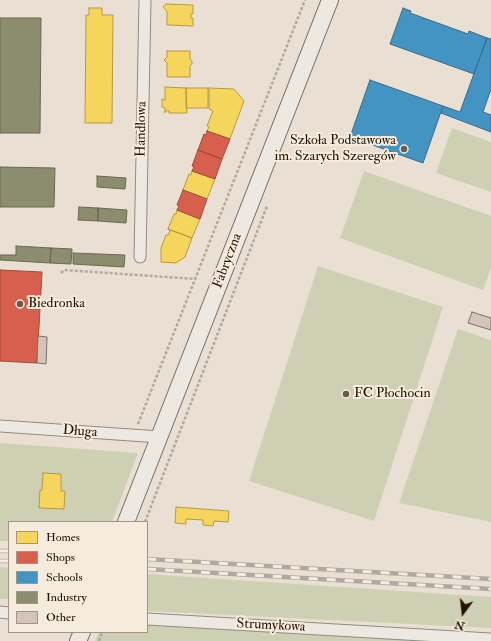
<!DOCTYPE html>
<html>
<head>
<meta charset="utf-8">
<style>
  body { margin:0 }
  #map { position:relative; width:491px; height:641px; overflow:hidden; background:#e9e0d3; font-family:"IM FELL Double Pica",serif }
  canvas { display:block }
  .legend { position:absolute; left:8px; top:521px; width:140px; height:112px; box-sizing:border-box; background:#f6ecdd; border:1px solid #a29586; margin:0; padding:5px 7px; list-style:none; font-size:12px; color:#241203 }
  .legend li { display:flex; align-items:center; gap:8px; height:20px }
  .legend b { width:20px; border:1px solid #a29586 }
  .north { position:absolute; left:443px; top:593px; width:40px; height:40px; -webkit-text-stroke:3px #f6ecdd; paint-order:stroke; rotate:195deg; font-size:11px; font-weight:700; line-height:16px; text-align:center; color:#241203 }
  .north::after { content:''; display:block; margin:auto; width:14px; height:18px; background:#241203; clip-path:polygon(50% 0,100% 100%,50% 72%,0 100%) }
</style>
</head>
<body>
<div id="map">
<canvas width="491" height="641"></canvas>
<ul class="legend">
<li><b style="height:11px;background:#f6d55c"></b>Homes</li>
<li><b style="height:11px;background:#d6604d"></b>Shops</li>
<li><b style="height:11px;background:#4393c3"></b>Schools</li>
<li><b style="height:11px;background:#8c8c6e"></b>Industry</li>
<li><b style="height:11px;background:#d5c4b9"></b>Other</li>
</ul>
<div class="north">N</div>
</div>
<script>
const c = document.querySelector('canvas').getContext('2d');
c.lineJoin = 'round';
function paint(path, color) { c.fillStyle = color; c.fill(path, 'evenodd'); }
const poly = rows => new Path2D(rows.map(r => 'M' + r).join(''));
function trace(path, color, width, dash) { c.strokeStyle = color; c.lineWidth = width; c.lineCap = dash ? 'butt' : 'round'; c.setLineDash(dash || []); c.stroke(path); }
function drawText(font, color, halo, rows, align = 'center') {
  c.font = font + ' "IM FELL Double Pica",serif'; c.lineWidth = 4; c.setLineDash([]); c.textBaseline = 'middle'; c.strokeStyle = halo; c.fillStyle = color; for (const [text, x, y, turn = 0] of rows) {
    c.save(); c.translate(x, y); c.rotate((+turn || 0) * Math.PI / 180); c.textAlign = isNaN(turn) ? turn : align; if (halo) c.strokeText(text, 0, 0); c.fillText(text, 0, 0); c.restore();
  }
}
paint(poly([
  [452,128,491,142,491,192,436,173],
  [364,171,491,216,491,268,483,290,340,238],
  [318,266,443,307,374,521,249,481],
  [458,329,491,340,491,522,399,503],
  [0,443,138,453,112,522,9,522,9,541,0,541],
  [0,567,9,568,9,599,0,599],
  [147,574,491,597,491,628,147,611],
  [147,622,420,641,95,641,99,632,147,632]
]), '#ced0b3');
const homes = poly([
  [166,4,193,5,193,14,191,14,191,18,193,18,193,26,167,25,167,11,163,7,166,4],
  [89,8,102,8,102,15,113,15,112,123,85,123,86,15,89,15,89,8],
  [167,51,190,51,190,59,192,61,192,64,190,66,190,77,167,77,167,63,164,60,167,57,167,51],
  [165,87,186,88,187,113,169,113,169,111,165,111,165,113,165,108,162,107,162,99,165,100,165,87],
  [186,88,208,88,208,108,186,108,186,88],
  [209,88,234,89,244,101,230,139,207,131,209,127,207,126,213,111,209,109,209,88],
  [192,171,215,179,207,199,183,190,189,174,191,175,192,171],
  [177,210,200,219,192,238,168,229,174,214,176,214,177,210],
  [168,229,192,238,185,257,176,263,161,262,161,248,166,235,168,235,170,231,168,229],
  [43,473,61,474,61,491,65,491,64,509,39,508,40,490,42,490,43,473],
  [176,507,229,511,228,522,214,521,213,526,203,525,203,520,186,519,186,524,175,523,176,507]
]);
paint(homes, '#f6d55c');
trace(homes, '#b79a41', 1);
const shops = poly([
  [207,131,230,139,222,159,198,150,204,134,206,135,207,131],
  [198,150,222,159,215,179,192,171,194,167,192,166,198,150],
  [183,190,207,199,200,219,177,210,179,206,177,205,183,190],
  [0,270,42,272,37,363,0,361,0,270]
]);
paint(shops, '#d6604d');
trace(shops, '#a14937', 1);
const schools = poly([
  [403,8,411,11,410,13,468,34,469,31,487,38,474,74,390,44,403,8],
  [487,38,491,39,491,89,483,112,491,115,491,132,441,113,443,106,460,112,487,38],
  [370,80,443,106,423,163,350,137,370,80]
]);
paint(schools, '#4393c3');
trace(schools, '#3a6c89', 1);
const industry = poly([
  [0,18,41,18,40,133,0,133,0,18],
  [0,167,55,168,54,207,0,207,0,167],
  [97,176,126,178,125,189,97,187,97,176],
  [79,207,98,208,98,221,78,220,79,207],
  [98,208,127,210,126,223,98,221,98,208],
  [16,246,51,248,50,263,0,260,0,255,16,255,16,246],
  [51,248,72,249,71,264,50,263,51,248],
  [73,253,125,255,124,267,73,264,73,253]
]);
paint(industry, '#8c8c6e');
trace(industry, '#6d674e', 1);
const building = poly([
  [472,312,491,318,491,330,468,323,472,312],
  [38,336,47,337,46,364,37,363,38,336]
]);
paint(building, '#d5c4b9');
trace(building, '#776f67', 1);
const street = poly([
  [140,257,145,0],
  [0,426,160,437],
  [0,612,9,613],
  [147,619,491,639]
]);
const secondary = poly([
  [126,522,330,0],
  [78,641,82,632]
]);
trace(street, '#938b82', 13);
trace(secondary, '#776f67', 18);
trace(poly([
  [61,273,64,270,196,279],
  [138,424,305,0],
  [145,522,267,206],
  [99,641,102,632]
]), '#afa9a2', 2.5, [3, 2]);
trace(street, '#ede8e2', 11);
trace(secondary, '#ede8e2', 16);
const rail = poly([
  [0,551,9,551],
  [147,559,491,579],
  [0,561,9,561],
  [147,569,491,589]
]);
trace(rail, '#afa9a2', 4.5);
trace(rail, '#f6ecdd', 3, [9]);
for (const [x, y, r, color] of [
  [404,149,4,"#695a4c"],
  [20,304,4,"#695a4c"],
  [346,394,4,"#695a4c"]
]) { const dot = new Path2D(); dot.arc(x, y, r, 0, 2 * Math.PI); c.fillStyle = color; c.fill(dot); trace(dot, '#f6ecdd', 1.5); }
drawText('14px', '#241203', '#f6ecdd', [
  ["Handlowa",142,129,-89],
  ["Fabryczna",228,261,-69],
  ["Długa",80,432,4],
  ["Strumykowa",271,626,3]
]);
drawText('14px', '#241203', '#f6ecdd', [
  ["Szkoła Podstawowa",396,141,"right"],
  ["im. Szarych Szeregów",396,157,"right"],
  ["Biedronka",28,304],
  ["FC Płochocin",354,394]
], 'left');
</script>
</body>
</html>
